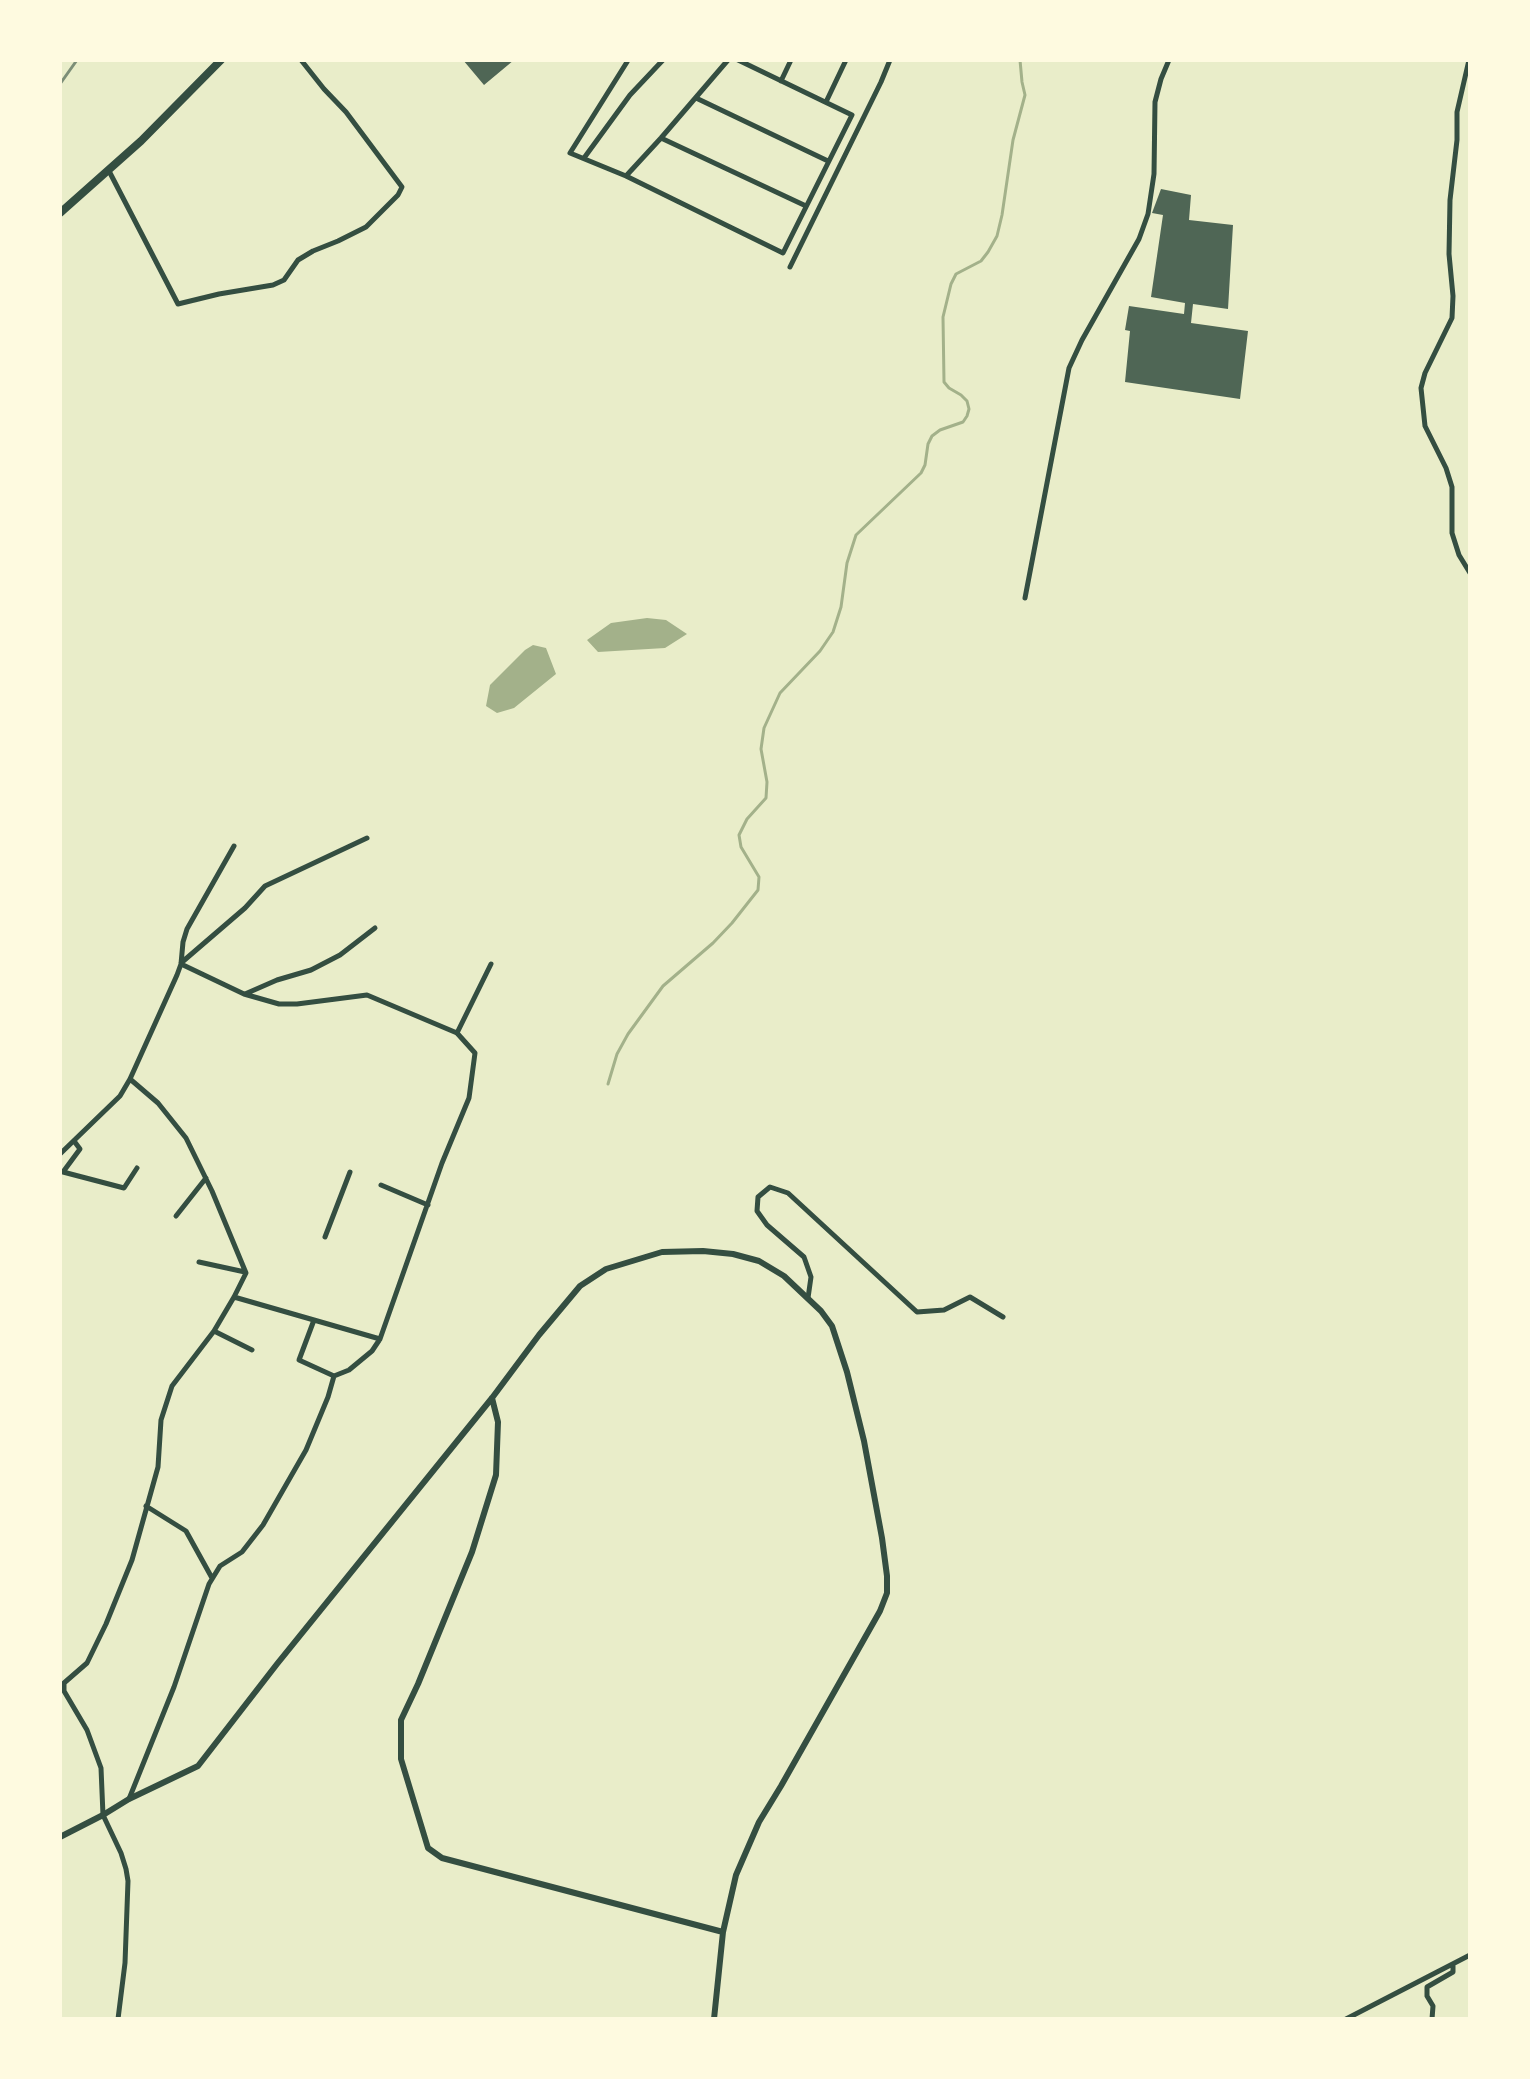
<!DOCTYPE html>
<html>
<head>
<meta charset="utf-8">
<style>
  body { margin:0 }
  #map { position:relative; width:1530px; height:2079px; overflow:hidden; background:#e9edc9; font-family:"Libre Baskerville",serif }
  canvas { display:block }
  .frame { position:absolute; inset:0; border:62px solid #fefae0; pointer-events:none }
</style>
</head>
<body>
<div id="map">
<canvas width="1530" height="2079"></canvas>
<div class="frame"></div>
</div>
<script>
const c = document.querySelector('canvas').getContext('2d');
c.lineJoin = 'round';
function paint(path, color) { c.fillStyle = color; c.fill(path, 'evenodd'); }
const poly = rows => new Path2D(rows.map(r => 'M' + r).join(''));
function trace(path, color, width, dash) { c.strokeStyle = color; c.lineWidth = width; c.lineCap = dash ? 'butt' : 'round'; c.setLineDash(dash || []); c.stroke(path); }
paint(poly([
  [647,618,666,620,687,634,665,648,598,652,587,640,611,623],
  [533,645,546,648,556,674,514,708,497,713,486,706,490,685,525,650]
]), '#a3b18a');
trace(poly([
  [608,1084,617,1054,628,1034,663,986,713,943,732,923,758,890,759,877,741,847,739,835,747,819,766,798,767,782,761,749,764,728,780,693,820,651,833,632,841,607,847,563,856,535,921,473,925,465,928,444,932,436,940,430,963,422,967,416,969,409,967,401,961,395,949,388,944,382,943,317,951,284,956,274,981,261,988,252,997,236,1002,215,1013,140,1025,95,1022,82,1020,60]
]), '#a3b18a', 3);
paint(poly([
  [463,60,514,60,484,85],
  [1161,189,1191,195,1189,220,1233,225,1228,309,1193,304,1191,323,1248,331,1240,399,1125,382,1130,331,1125,330,1129,306,1184,314,1185,303,1151,297,1163,215,1152,213]
]), '#4f6655');
trace(poly([
  [1469,60,1457,112,1457,140,1450,200,1449,254,1453,296,1452,318,1425,373,1421,388,1425,426,1446,468,1452,487,1452,533,1459,555,1470,573],
  [627,62,570,153,626,176,783,253,852,115,738,60],
  [781,81,791,60],
  [696,98,828,161],
  [826,102,846,60],
  [661,138,806,206],
  [584,158,630,95,663,60],
  [109,171,178,304,219,294,273,285,284,280,298,260,313,251,338,241,366,227,398,195,402,187,346,112,324,89,301,60],
  [626,176,661,138,728,60],
  [790,267,881,82,890,60],
  [1025,598,1069,368,1082,340,1139,239,1148,214,1154,174,1155,102,1161,79,1169,60],
  [181,963,245,908,265,886,367,838],
  [245,994,277,980,311,970,340,955,375,928],
  [457,1033,491,964],
  [74,1141,80,1149,63,1172,124,1188,137,1168],
  [60,1154,120,1096,130,1079,177,975,181,964,183,942,187,929,234,846],
  [381,1185,428,1205],
  [176,1216,206,1178],
  [325,1237,350,1172],
  [199,1262,245,1272],
  [234,1297,380,1339],
  [808,1298,811,1277,804,1257,767,1225,757,1211,758,1197,770,1187,788,1193,917,1312,944,1310,970,1297,1003,1317],
  [314,1320,299,1360,334,1376],
  [214,1331,252,1350],
  [146,1506,186,1531,212,1578],
  [129,1799,174,1687,209,1584,220,1566,242,1552,263,1525,306,1450,328,1397,334,1376,349,1370,372,1351,380,1339,442,1163,469,1098,475,1053,457,1033,367,995,297,1004,279,1004,244,994,181,964],
  [118,2019,125,1963,128,1881,126,1869,121,1853,103,1815,101,1768,87,1730,64,1691,64,1683,87,1663,106,1624,132,1560,158,1467,161,1420,172,1386,214,1331,234,1297,246,1273,212,1191,186,1138,158,1103,130,1079],
  [1346,2019,1470,1955],
  [1432,2019,1433,2006,1427,1996,1427,1987,1453,1972,1453,1966]
]), '#344e41', 5);
trace(poly([
  [492,1398,498,1422,496,1475,472,1552,418,1684,401,1720,401,1759,428,1848,442,1858,723,1932],
  [60,1837,103,1815,129,1799,198,1766,277,1664,492,1398,539,1335,580,1286,606,1269,662,1252,703,1251,733,1254,759,1261,784,1276,821,1311,832,1326,847,1372,864,1441,882,1538,887,1576,887,1593,880,1611,781,1786,759,1822,736,1875,723,1932,714,2019]
]), '#344e41', 6);
trace(poly([
  [60,213,141,141,221,60]
]), '#344e41', 8);
trace(poly([
  [60,84,77,60]
]), '#7c8e77', 3);
</script>
</body>
</html>
